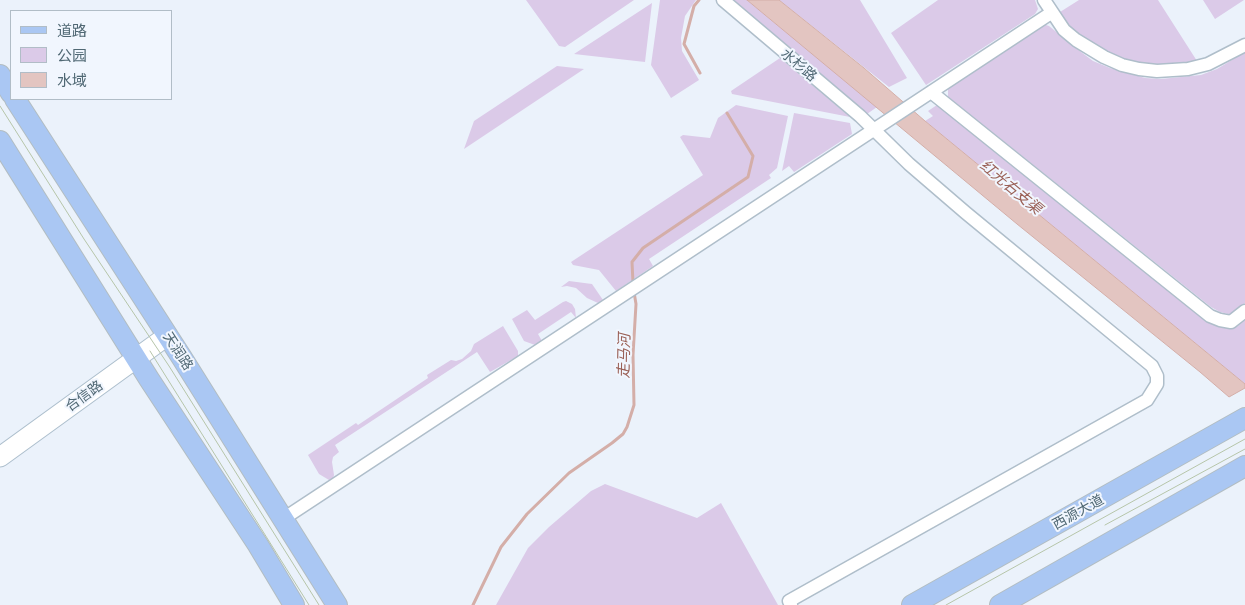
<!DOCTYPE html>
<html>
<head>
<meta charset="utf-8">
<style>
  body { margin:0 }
  #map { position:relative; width:1245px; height:605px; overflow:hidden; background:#ebf2fb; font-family:Barlow,"Noto Sans SC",sans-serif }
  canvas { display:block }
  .legend { position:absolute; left:10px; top:10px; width:162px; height:90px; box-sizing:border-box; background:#f1f6fe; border:1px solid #b1bdc7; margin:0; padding:6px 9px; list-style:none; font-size:15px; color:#506874 }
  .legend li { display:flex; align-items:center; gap:10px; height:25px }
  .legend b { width:25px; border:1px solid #b1bdc7 }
</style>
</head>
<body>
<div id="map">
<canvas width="1245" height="605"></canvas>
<ul class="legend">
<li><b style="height:6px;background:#aac7f3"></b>道路</li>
<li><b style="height:14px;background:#dbcae8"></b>公园</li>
<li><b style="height:14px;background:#e3c5c1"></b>水域</li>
</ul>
</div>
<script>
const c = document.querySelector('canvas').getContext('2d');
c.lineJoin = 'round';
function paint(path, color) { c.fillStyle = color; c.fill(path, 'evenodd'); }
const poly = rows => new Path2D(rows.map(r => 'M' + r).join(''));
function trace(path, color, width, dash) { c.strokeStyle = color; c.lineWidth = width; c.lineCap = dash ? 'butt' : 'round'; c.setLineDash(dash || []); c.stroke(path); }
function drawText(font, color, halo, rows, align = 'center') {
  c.font = font + ' Barlow,"Noto Sans SC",sans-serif'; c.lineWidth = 4; c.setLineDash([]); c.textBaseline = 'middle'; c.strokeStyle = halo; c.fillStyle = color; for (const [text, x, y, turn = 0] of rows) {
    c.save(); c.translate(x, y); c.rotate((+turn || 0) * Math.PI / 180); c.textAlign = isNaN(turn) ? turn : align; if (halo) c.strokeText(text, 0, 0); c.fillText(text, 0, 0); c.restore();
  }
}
paint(poly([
  [526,0,634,0,565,47,559,46],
  [660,0,696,0,685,16,681,38,682,51,699,80,671,98,651,65],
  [730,0,747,0,877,107,867,114],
  [779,0,860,0,907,78,889,87],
  [938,0,1035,0,1038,9,1035,14,926,85,891,33],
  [1079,0,1158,0,1197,61,1161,66,1144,64,1125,60,1090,44,1069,25,1060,12],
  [1203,0,1244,0,1215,19],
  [652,3,645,62,574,54],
  [1043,24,1049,26,1081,52,1093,61,1110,68,1145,78,1161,79,1201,75,1217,69,1245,52,1245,303,1236,313,1228,314,1220,312,1211,307,948,97,948,89],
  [780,58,850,117,732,94,731,91],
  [557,66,584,69,464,149,474,121],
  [736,105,788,116,777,168,769,175,771,178,649,259,653,266,616,291,599,270,573,265,571,262,703,175,680,137,683,135,710,138,718,118],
  [937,105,1203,318,1228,329,1238,326,1245,320,1245,384,925,121,933,116,928,111],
  [794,113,850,123,852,134,794,172,789,166,782,171],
  [569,281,592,284,603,300,598,303,587,298,576,288,567,286,561,287],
  [566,301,572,304,575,309,576,318,571,312,538,334,542,341,535,345,524,341,512,319,527,310,535,320,563,302],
  [503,326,518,351,518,356,490,372,477,352,335,445,339,452,333,457,332,462,334,475,333,479,329,480,319,474,308,455,356,423,358,425,428,378,427,375,451,360,456,361,462,359,471,351,474,344],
  [605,484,697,518,721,503,778,605,496,605,528,548,549,527,591,491]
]), '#dbcae8');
const water = poly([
  [747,0,779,0,864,68,925,121,1245,384,1245,388,1229,397,1200,372,1017,224,747,0]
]);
paint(water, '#e3c5c1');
trace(water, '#d4aea8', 1);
trace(poly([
  [699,0,694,6,684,44,700,73],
  [633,283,632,262,643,248,748,177,753,156,727,113],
  [473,605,501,547,527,514,569,473,612,443,623,434,627,427,634,405,633,355,636,304,634,292]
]), '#d4aea8', 3);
const street = poly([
  [723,0,860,116,909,164,966,213,1152,366,1157,376,1157,384,1147,400,789,601,791,605],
  [1044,0,1064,30,1076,40,1104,57,1122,65,1139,69,1157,71,1188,69,1208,64,1245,45],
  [931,92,1210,316,1220,320,1231,322,1245,311],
  [283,519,1051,13]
]);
const secondary = poly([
  [0,457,167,336]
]);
const primary = poly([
  [0,75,11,93],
  [15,99,182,358,337,605],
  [0,141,149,379,258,545,294,605],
  [912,605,1245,418],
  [1000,605,1245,466]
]);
trace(street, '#afbeca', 15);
trace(secondary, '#adbfcd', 21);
trace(primary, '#b2bdc2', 22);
trace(street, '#fff', 12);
trace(secondary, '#fff', 19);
trace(primary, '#aac7f3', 20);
trace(poly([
  [0,106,84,239,169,366,319,605],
  [150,351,309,605],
  [1105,525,1245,449],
  [946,605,1245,439]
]), '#b6c5a9', 1);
drawText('14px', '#506874', '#f1f6fe', [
  ["水杉路",799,65,40],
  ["天润路",178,351,57],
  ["合信路",84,396,-36],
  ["西源大道",1078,512,-29]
]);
drawText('italic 15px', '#9a6056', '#f1f6fe', [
  ["红光右支渠",1011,187,40],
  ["走马河",624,356,-89]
]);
</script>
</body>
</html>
